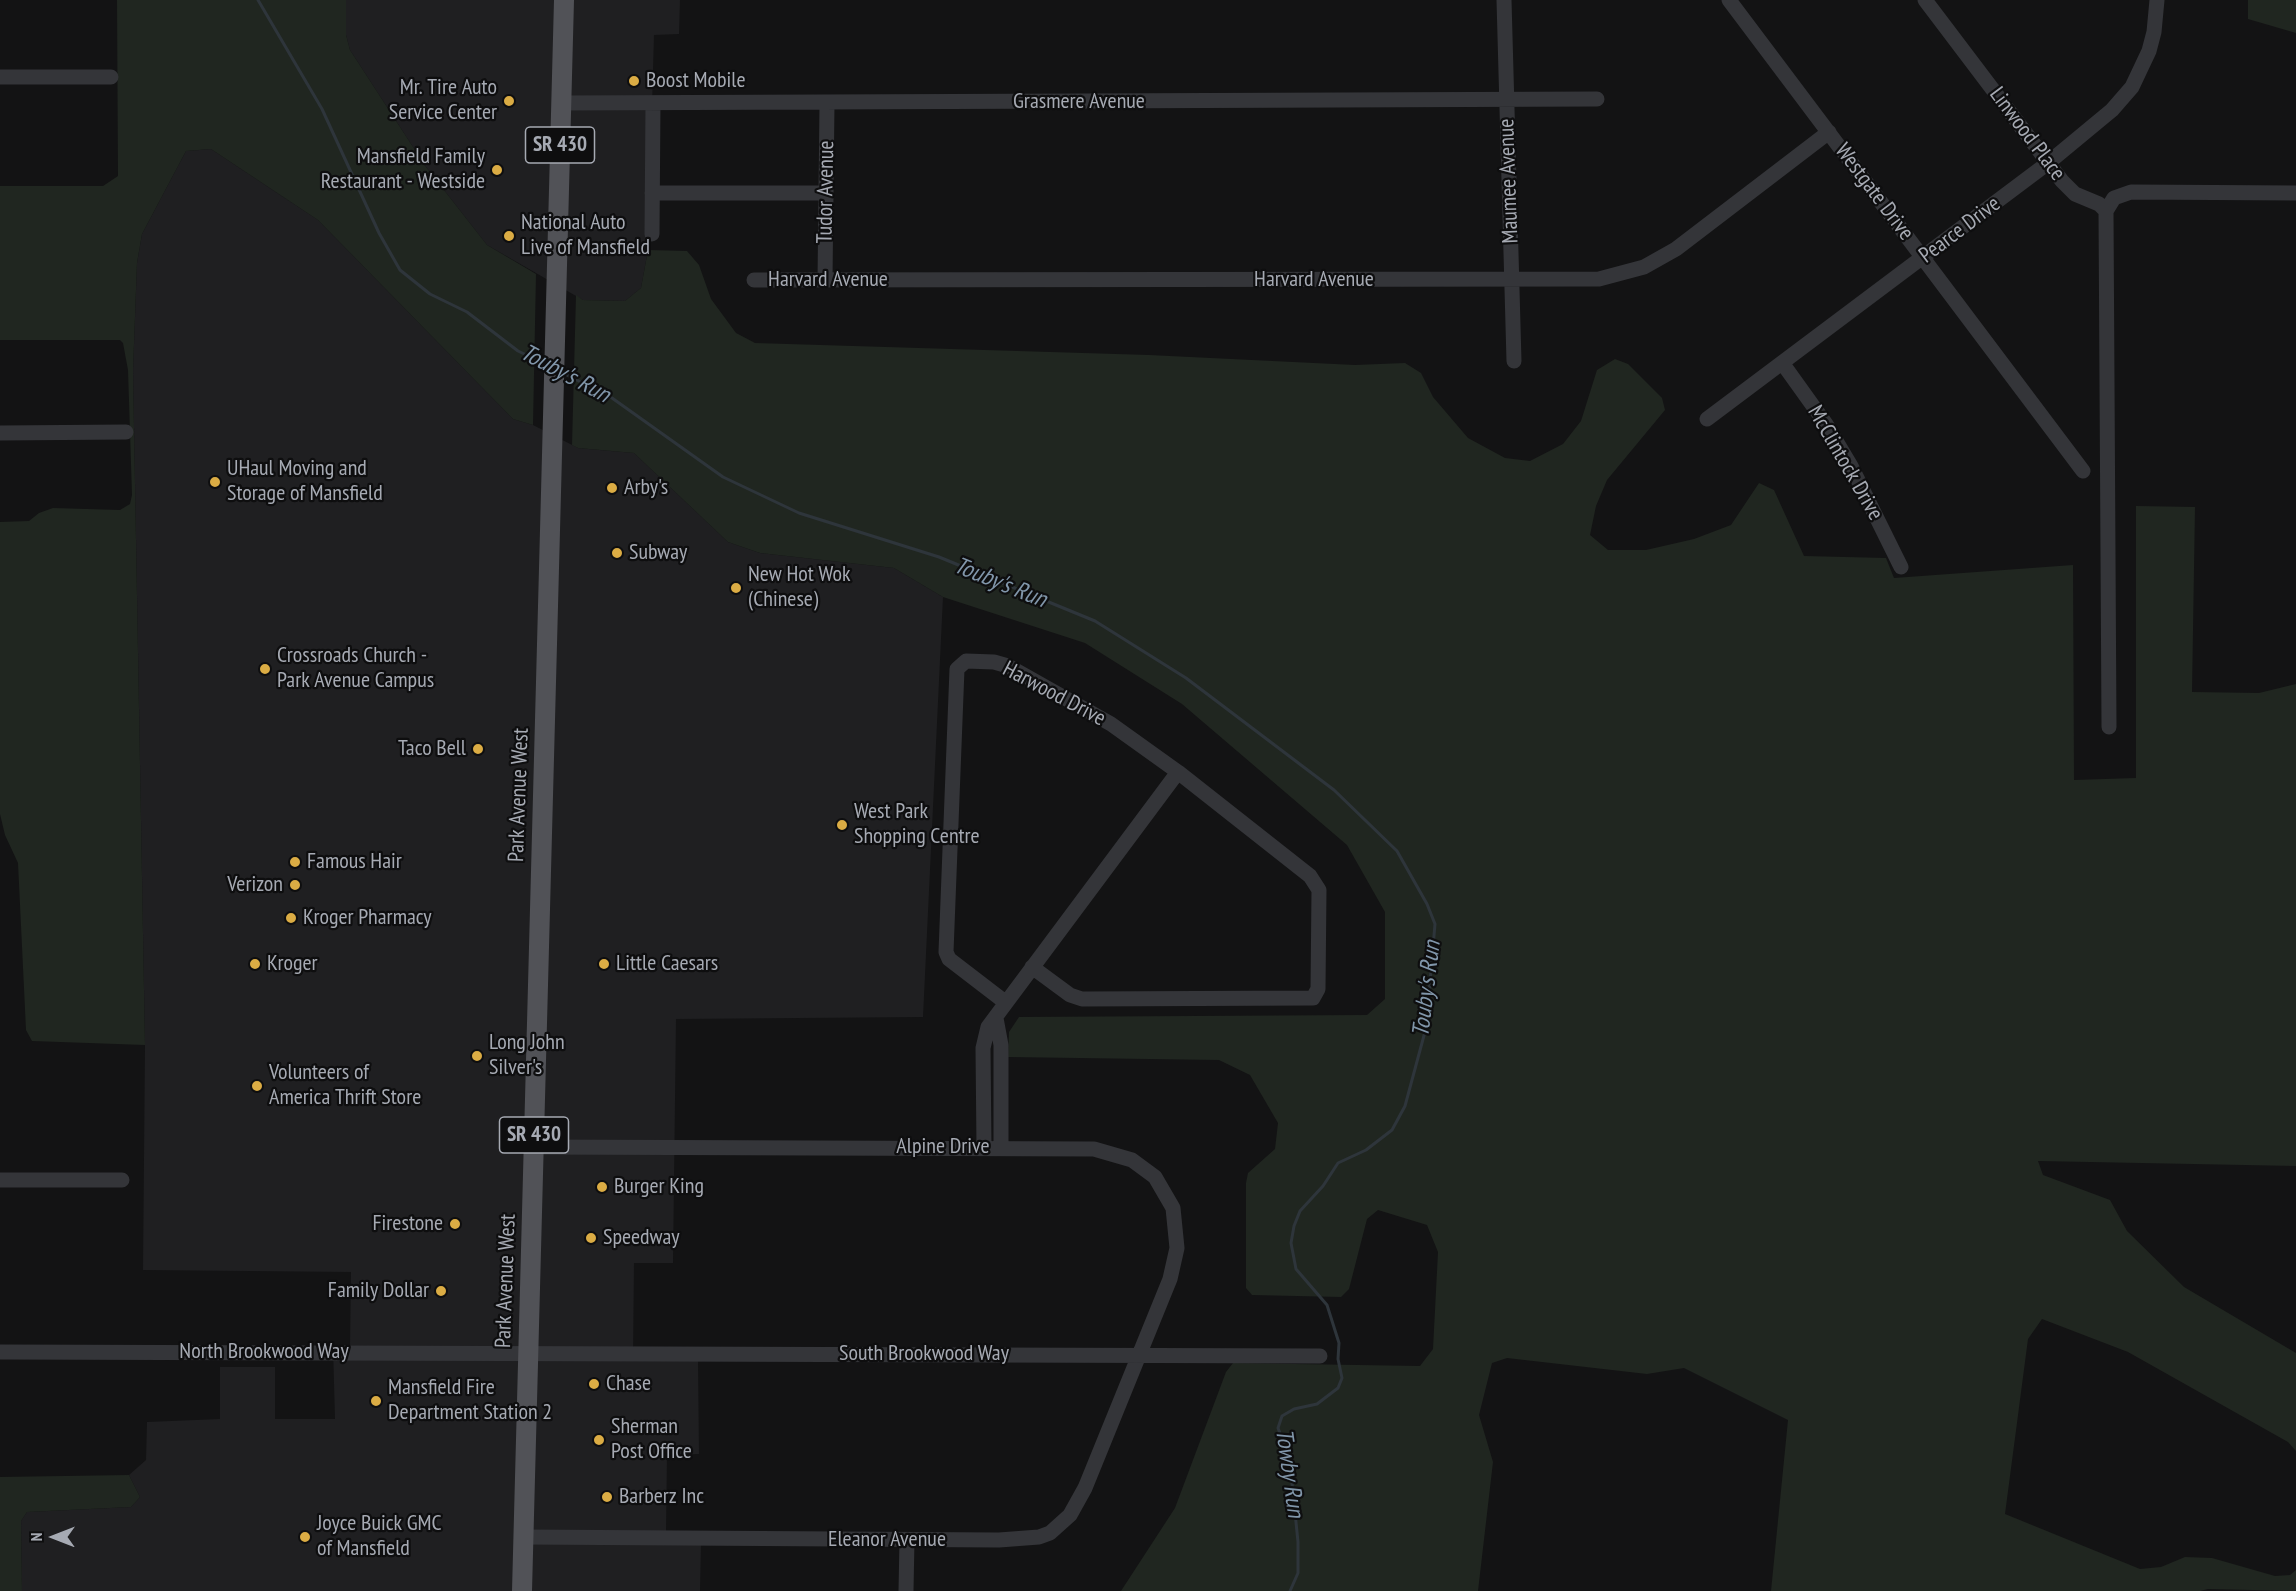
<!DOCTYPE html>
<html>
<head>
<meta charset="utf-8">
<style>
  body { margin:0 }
  #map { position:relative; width:2296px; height:1591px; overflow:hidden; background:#131314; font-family:"PT Sans Narrow",sans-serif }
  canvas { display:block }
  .north { position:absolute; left:24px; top:1507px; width:60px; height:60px; -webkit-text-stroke:4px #0e0e0f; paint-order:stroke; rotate:270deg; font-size:16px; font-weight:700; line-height:24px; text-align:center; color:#a6aab3 }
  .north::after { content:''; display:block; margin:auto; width:21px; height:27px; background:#a6aab3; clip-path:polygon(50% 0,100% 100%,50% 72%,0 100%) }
</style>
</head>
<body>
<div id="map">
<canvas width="2296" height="1591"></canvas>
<div class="north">N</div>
</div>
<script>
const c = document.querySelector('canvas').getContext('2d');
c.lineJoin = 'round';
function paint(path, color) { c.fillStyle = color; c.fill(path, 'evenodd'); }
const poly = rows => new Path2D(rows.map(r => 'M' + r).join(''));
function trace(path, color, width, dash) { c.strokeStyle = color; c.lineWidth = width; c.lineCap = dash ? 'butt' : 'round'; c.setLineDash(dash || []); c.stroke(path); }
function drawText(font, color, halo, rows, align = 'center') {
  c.font = font + ' "PT Sans Narrow",sans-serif'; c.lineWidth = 4.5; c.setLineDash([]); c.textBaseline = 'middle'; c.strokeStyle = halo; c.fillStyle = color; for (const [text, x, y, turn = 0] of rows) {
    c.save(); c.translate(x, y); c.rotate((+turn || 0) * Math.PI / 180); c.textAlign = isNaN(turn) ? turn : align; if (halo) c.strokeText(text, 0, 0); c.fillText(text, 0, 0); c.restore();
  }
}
paint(poly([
  [346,0,680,0,679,34,654,35,648,250,641,288,625,301,583,300,487,245,426,167,350,50,346,35],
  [211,149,318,220,513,419,533,425,578,448,634,453,728,542,760,553,894,568,943,597,923,1017,676,1019,673,1263,634,1263,633,1360,698,1359,699,1454,667,1455,666,1533,701,1544,700,1591,22,1591,21,1521,27,1512,131,1507,140,1497,129,1475,146,1460,147,1422,220,1419,220,1367,275,1367,275,1419,335,1419,333,1347,350,1347,351,1272,143,1270,145,1045,133,371,137,263,142,234,186,151]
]), '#1f1f21');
paint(poly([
  [117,0,346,0,346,35,350,50,426,167,487,245,536,274,533,425,513,419,318,220,211,149,186,151,142,234,137,263,133,371,145,1045,32,1041,26,1030,18,863,5,835,0,814,0,522,29,521,39,513,53,508,120,510,130,504,132,495,128,370,123,343,120,340,0,340,0,186,103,186,118,176],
  [2248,0,2296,0,2296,33,2248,19],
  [648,250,687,251,699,265,711,299,736,333,755,343,1149,355,1355,365,1405,363,1421,373,1433,397,1468,438,1505,458,1530,461,1563,444,1581,421,1597,370,1615,359,1628,364,1662,398,1665,410,1607,480,1596,506,1590,535,1608,550,1646,550,1694,539,1731,525,1759,483,1774,490,1804,556,1886,558,1894,578,2073,565,2074,780,2136,778,2136,506,2195,507,2192,692,2259,693,2296,684,2296,1166,2038,1161,2043,1175,2110,1200,2127,1231,2184,1287,2296,1353,2296,1451,2288,1442,2128,1352,2042,1319,2028,1339,2005,1514,2140,1569,2161,1567,2185,1557,2212,1558,2275,1576,2290,1575,2296,1570,2296,1591,2208,1589,2200,1591,1771,1591,1788,1420,1684,1368,1647,1374,1507,1358,1492,1363,1479,1415,1493,1462,1478,1591,1121,1591,1175,1508,1226,1372,1233,1363,1420,1366,1433,1349,1438,1252,1427,1225,1378,1210,1367,1219,1349,1289,1341,1297,1252,1295,1246,1288,1246,1183,1248,1173,1275,1149,1278,1123,1250,1075,1219,1060,1008,1057,1009,1032,1019,1017,1367,1015,1385,999,1385,912,1347,845,1182,704,1085,643,943,597,894,568,760,553,728,542,634,453,578,448,572,445,576,295,583,300,625,301,641,288],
  [129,1475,140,1497,131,1507,27,1512,21,1521,22,1591,0,1591,0,1477]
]), '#202620');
trace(poly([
  [258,0,322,109,379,233,400,270,430,294,467,312,518,351,547,365],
  [561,372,612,398,723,477,799,513,939,557,1095,621,1186,678,1334,790,1397,851,1427,904,1435,924,1426,1028,1405,1106,1392,1130,1366,1150,1338,1163,1323,1186,1300,1211,1294,1226,1291,1243,1296,1269,1327,1305,1339,1343,1338,1359,1342,1378,1338,1388,1317,1404,1294,1409,1282,1416,1278,1428,1287,1452,1292,1483,1298,1542,1298,1573,1290,1591]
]), '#2e353b', 3);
trace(poly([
  [1504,0,1514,361],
  [1729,0,2083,471],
  [1925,0,2062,181,2075,194,2099,204,2106,211],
  [0,77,111,77],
  [561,103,1597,99],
  [652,193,826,193],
  [652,234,653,103],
  [754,280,1599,279,1644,267,1676,249,1829,132],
  [825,280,827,104],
  [1783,364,1826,424,1851,466,1901,567],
  [1707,419,2048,163,2112,110,2132,87,2149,51,2154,32,2157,0],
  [0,433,126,432],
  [2109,727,2106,211,2114,198,2131,192,2296,193],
  [1005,1002,949,959,946,952,957,669,966,661,994,662,1008,666,1111,724,1178,772,1310,876,1319,890,1318,989,1313,998,1082,999,1070,995,1032,967],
  [996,1018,1001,1045,1001,1148],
  [984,1148,983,1048,988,1027,1178,772],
  [0,1180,122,1180],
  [0,1352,1320,1356],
  [523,1537,999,1540,1039,1537,1050,1533,1070,1515,1085,1488,1170,1279,1177,1248,1173,1208,1155,1177,1132,1160,1094,1149,533,1147],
  [906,1591,907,1540]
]), '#343539', 15);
trace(poly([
  [522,1591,564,0]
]), '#515257', 20);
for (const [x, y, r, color] of [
  [634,81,6,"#dbac44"],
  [509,101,6,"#dbac44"],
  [497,170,6,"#dbac44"],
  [509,236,6,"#dbac44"],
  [215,482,6,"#dbac44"],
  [612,488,6,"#dbac44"],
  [617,553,6,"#dbac44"],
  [736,588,6,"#dbac44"],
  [265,669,6,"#dbac44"],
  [478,749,6,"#dbac44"],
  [842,825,6,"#dbac44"],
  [295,862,6,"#dbac44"],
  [295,885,6,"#dbac44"],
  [291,918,6,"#dbac44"],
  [255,964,6,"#dbac44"],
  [604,964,6,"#dbac44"],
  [477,1056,6,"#dbac44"],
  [257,1086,6,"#dbac44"],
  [602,1187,6,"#dbac44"],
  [455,1224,6,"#dbac44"],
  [591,1238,6,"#dbac44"],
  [441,1291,6,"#dbac44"],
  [594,1384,6,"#dbac44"],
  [376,1401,6,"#dbac44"],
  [599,1440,6,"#dbac44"],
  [607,1497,6,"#dbac44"],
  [305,1537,6,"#dbac44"]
]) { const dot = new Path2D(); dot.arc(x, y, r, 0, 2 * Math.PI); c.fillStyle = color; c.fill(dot); trace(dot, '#0e0e0f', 2); }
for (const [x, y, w] of [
  [560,145,69],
  [534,1135,69]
]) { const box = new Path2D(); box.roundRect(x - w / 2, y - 18, w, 36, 4.5); c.fillStyle = '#0e0e0f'; c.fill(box); trace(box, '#a6aab3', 1.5); }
drawText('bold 21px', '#a6aab3', null, [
  ["SR 430",560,145],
  ["SR 430",534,1135]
]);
drawText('22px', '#a6aab3', '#0e0e0f', [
  ["Boost Mobile",646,81],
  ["Mr. Tire Auto",497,88,"right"],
  ["Service Center",497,113,"right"],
  ["Mansfield Family",485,157,"right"],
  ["Restaurant - Westside",485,182,"right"],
  ["National Auto",521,223],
  ["Live of Mansfield",521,248],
  ["UHaul Moving and",227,469],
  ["Storage of Mansfield",227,494],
  ["Arby's",624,488],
  ["Subway",629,553],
  ["New Hot Wok",748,575],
  ["(Chinese)",748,600],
  ["Crossroads Church -",277,656],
  ["Park Avenue Campus",277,681],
  ["Taco Bell",466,749,"right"],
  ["West Park",854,812],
  ["Shopping Centre",854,837],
  ["Famous Hair",307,862],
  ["Verizon",283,885,"right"],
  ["Kroger Pharmacy",303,918],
  ["Kroger",267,964],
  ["Little Caesars",616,964],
  ["Long John",489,1043],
  ["Silver's",489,1068],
  ["Volunteers of",269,1073],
  ["America Thrift Store",269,1098],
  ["Burger King",614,1187],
  ["Firestone",443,1224,"right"],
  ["Speedway",603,1238],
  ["Family Dollar",429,1291,"right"],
  ["Chase",606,1384],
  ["Mansfield Fire",388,1388],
  ["Department Station 2",388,1413],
  ["Sherman",611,1427],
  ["Post Office",611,1452],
  ["Barberz Inc",619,1497],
  ["Joyce Buick GMC",317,1524],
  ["of Mansfield",317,1549]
], 'left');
drawText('22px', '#a6aab3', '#0e0e0f', [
  ["Grasmere Avenue",1079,102],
  ["Linwood Place",2027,134,53],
  ["Maumee Avenue",1509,181,-92],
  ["Tudor Avenue",826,192,-89],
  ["Westgate Drive",1874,192,53],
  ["Pearce Drive",1960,230,-37],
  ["Harvard Avenue",828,280],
  ["Harvard Avenue",1314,280],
  ["McClintock Drive",1845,463,60],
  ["Harwood Drive",1054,694,28],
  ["Park Avenue West",519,795,-88],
  ["Alpine Drive",943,1147],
  ["Park Avenue West",506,1281,-88],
  ["North Brookwood Way",264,1352],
  ["South Brookwood Way",924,1354],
  ["Eleanor Avenue",887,1540]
]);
drawText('italic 24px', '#8196aa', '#0e0e0f', [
  ["Touby's Run",565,374,28],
  ["Touby's Run",1000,583,22],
  ["Touby's Run",1427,989,-83],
  ["Towby Run",1289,1473,82]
]);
</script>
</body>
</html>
